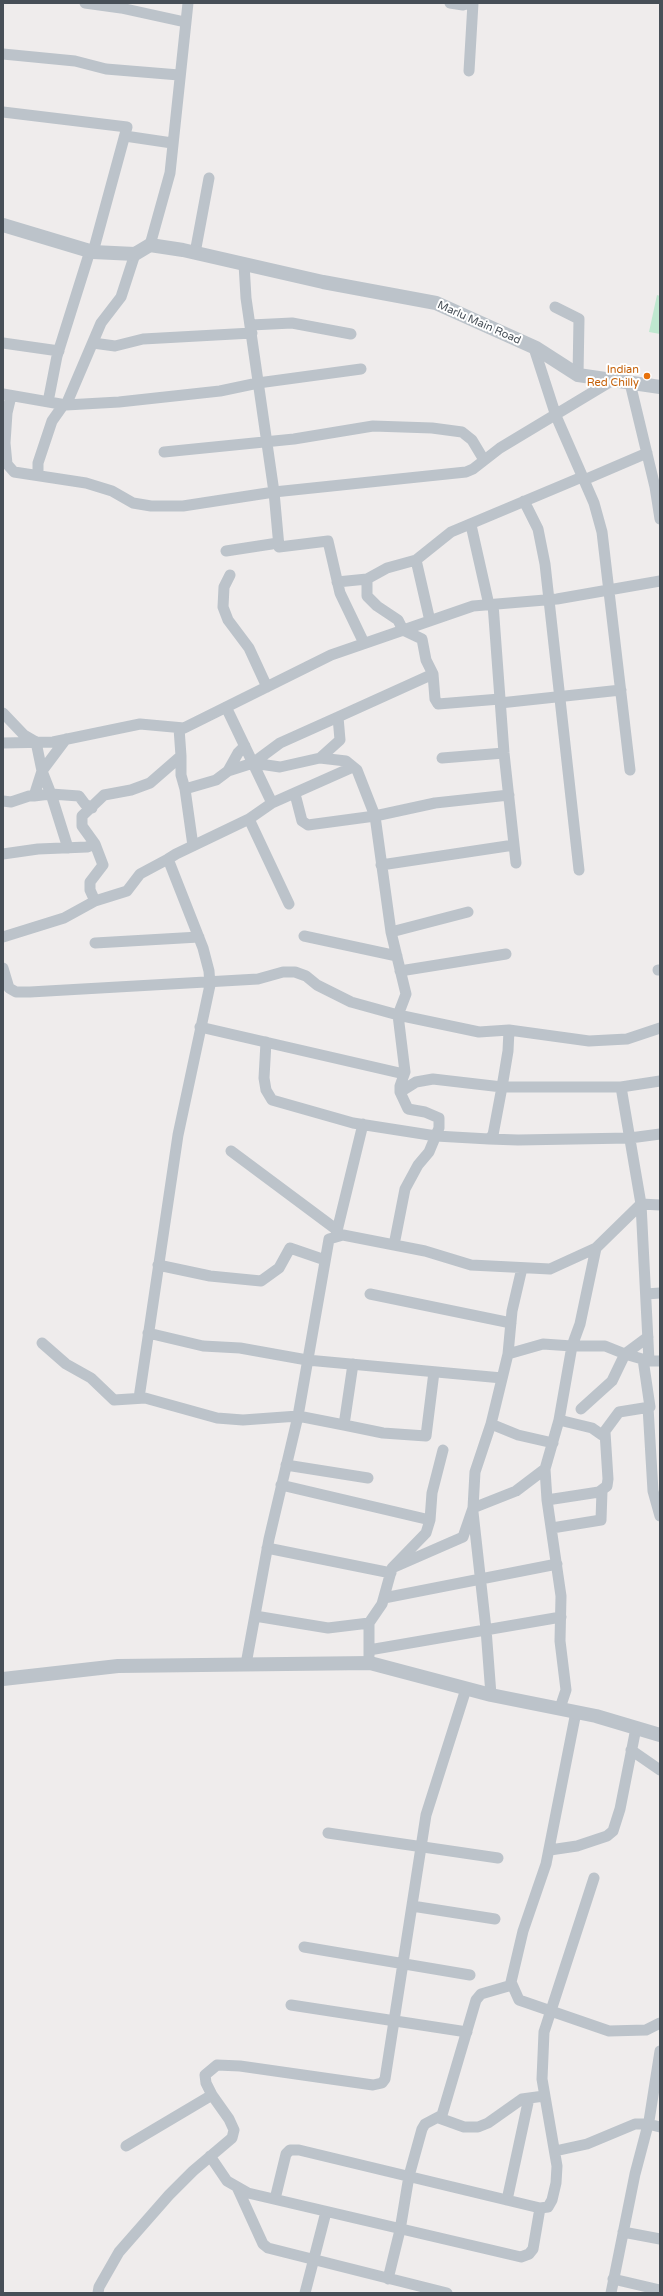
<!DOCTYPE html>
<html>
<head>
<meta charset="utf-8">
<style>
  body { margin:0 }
  #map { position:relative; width:663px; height:2296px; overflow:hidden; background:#efecec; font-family:"Varela Round",sans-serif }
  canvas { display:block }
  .frame { position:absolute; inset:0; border:4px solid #474f57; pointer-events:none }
</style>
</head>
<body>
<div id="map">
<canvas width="663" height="2296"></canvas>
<div class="frame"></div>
</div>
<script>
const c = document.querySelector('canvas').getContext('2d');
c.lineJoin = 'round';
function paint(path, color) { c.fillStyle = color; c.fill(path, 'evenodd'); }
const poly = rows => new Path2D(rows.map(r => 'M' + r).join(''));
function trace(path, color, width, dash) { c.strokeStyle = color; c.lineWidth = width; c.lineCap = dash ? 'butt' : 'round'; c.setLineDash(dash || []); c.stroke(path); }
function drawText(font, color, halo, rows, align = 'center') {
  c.font = font + ' "Varela Round",sans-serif'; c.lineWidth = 4; c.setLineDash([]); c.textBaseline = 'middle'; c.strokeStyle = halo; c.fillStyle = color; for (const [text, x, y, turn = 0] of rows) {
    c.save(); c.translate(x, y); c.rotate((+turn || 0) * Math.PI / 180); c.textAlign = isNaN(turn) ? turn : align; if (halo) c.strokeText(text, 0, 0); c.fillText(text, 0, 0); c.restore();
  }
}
paint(poly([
  [657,295,660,296,660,334,649,332]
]), '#bfe8d0');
trace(poly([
  [85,3,121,8,185,22],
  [450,3,463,5,470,3],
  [3,54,75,61,106,69,179,75],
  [469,71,473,3],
  [3,112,127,127,93,252],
  [125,136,172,143],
  [150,245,170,173,188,3],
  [195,253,209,178],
  [244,264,246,298,274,492,279,547,328,541,340,593,364,643],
  [555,307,579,319,578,375],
  [251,325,292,323,351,334],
  [3,343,59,351],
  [93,343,115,346,143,339,252,333],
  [534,348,556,416,594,503,602,532,630,770],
  [630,383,655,487,660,519],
  [3,394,66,405,101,323,121,297,135,254],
  [11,396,7,413,5,443,7,464,14,472,86,483,112,491,133,503,151,506,183,506,274,492,466,472,473,469,500,448,613,380],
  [48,402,57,356,90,251],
  [66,405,119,402,220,391,258,383,361,369],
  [164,452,294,439,373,426,432,428,462,432,472,440,484,460],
  [38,474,38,463,52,421,64,404],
  [584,480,647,453],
  [524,501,538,529,545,564,579,870],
  [471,525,489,605],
  [226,551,278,543],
  [416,560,451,532,582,477],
  [230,575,224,587,223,607,228,620,249,648,267,687],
  [367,579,367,596,377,606,398,620,403,630,422,639,426,660,433,674,435,699,438,704,500,699],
  [337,582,367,579,387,568,416,560,430,621],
  [493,604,504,753,516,863],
  [500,703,621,690],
  [3,713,24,735,36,742,42,771,66,739],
  [338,717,433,674],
  [179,728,181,756,181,775,185,789,216,780,228,771,238,753,245,746],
  [3,743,53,742,140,724,184,728,331,655,473,606,557,599,660,581],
  [442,758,504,753],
  [253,763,280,767,320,758],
  [228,771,253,763,280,743,338,717,340,740,320,758,346,761,357,770,375,816,391,932,406,994,398,1015,479,1032,509,1030,589,1041,627,1039,660,1028],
  [185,789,193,846],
  [295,794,302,821,308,825,375,816,435,803,509,795],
  [3,801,11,802,29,796,34,796,42,795,51,794,42,771,34,796],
  [272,803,353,767],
  [249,819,289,904],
  [95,844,82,826,82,816,104,795,131,790,150,783,181,756],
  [68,848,51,794,79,796,85,804,92,808],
  [3,854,38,849,87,847,95,844,103,865,90,882,90,890,95,901],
  [381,865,514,845],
  [391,932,468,912],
  [304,936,397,956],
  [3,937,64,918,95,901,127,891,140,874,168,859],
  [95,943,199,937],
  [3,968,9,988,16,992,30,992,258,979,283,972,295,972,306,976,317,985,351,1002,398,1015,405,1072,400,1086,400,1092,408,1109,425,1112,439,1118,439,1128,429,1152,418,1165,405,1189,394,1245],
  [658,970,660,970],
  [400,971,506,954],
  [200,1027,404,1074],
  [266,1042,264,1078,266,1090,272,1100,353,1123,436,1136,489,1139,493,1135,502,1087,621,1087,660,1081],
  [621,1087,641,1204,649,1361,660,1361],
  [400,1092,416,1082,433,1079,502,1087,508,1051,509,1030],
  [489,1139,518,1140,630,1138,660,1134],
  [231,1151,337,1230],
  [336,1235,363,1124],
  [596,1248,580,1324,572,1346,605,1346,625,1354,648,1337],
  [158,1265,210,1276,261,1281,279,1268,290,1248,325,1260],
  [370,1294,511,1323],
  [646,1294,660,1293],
  [148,1333,203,1346,240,1348,307,1360,502,1378],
  [42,1343,66,1364,91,1378,114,1400,145,1398,217,1418,243,1420,298,1416,344,1425],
  [508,1354,543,1344,572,1346,559,1420,545,1469,547,1500,561,1596,560,1641,566,1690,560,1708],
  [353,1364,344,1425,383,1433,426,1436,434,1372],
  [139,1398,178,1135,210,985,209,971,203,948,168,859,176,854,249,819,272,803,226,707],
  [648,1407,653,1491,660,1516],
  [581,1409,612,1381,625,1354,649,1361],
  [559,1420,592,1428,602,1435,619,1412,650,1407,643,1359],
  [491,1424,508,1354,512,1311,522,1268],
  [443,1450,432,1493,430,1520,426,1533,392,1568,463,1537,473,1508],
  [286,1465,368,1478],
  [545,1469,516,1491,473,1508,475,1472,491,1424,518,1435,553,1443],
  [281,1485,430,1520],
  [547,1500,599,1492,607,1486,608,1479,605,1432],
  [473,1512,486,1629,491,1695],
  [552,1528,601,1520,602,1491],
  [267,1548,391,1573],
  [384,1598,557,1564],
  [255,1616,328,1628,369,1623],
  [369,1650,561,1617],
  [369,1656,369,1623,382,1604,392,1568],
  [246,1664,269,1539,298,1416,329,1239,343,1235,425,1251,471,1265,550,1269,596,1248,641,1204,660,1205],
  [576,1712,546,1864,523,1931,511,1982,519,2000,609,2031,646,2030,660,2023],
  [631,1750,660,1770],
  [328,1833,498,1858],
  [550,1850,577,1846,607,1836,613,1831,620,1809,636,1728],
  [412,1906,495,1919],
  [304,1947,470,1975],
  [291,2005,467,2032],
  [439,2118,464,2127,478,2127,488,2123,522,2099,544,2096],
  [126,2146,212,2095,206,2083,205,2075,217,2065,240,2066,373,2085,382,2083,385,2079,394,2021,426,1815,466,1689],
  [555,2151,587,2144,635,2124,648,2124,660,2127],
  [210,2156,227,2181,248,2193,521,2257,529,2254,533,2249,540,2208],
  [237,2187,263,2244,268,2248,447,2293],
  [275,2199,286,2154,290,2150,299,2150,540,2208,548,2207,552,2200,556,2183,557,2166,542,2079,544,2032,594,1878],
  [507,2200,529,2098],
  [623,2232,660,2239],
  [388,2279,400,2230,409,2176,422,2129,425,2124,442,2115,476,2000,481,1994,512,1985],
  [613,2279,660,2290],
  [98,2293,99,2287,119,2252,169,2195,193,2171,232,2138,234,2130,229,2119,212,2095],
  [305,2293,326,2212],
  [611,2293,635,2174,649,2121,660,2051]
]), '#bcc3ca', 11);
trace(poly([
  [3,225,93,252,135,254,150,245,183,250,323,282,436,303,536,348,578,375,660,387],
  [3,1679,118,1666,370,1663,491,1695,596,1716,660,1735]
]), '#bcc3ca', 14);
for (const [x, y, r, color] of [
  [647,376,4,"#e8710a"]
]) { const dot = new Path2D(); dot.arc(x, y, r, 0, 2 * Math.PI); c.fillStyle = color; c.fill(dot); trace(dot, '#fff', 1.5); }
drawText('11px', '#474f57', '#fff', [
  ["Marlu Main Road",479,323,24]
]);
drawText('11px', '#c56008', '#fff', [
  ["Indian",639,370],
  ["Red Chilly",639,383]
], 'right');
</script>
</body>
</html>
